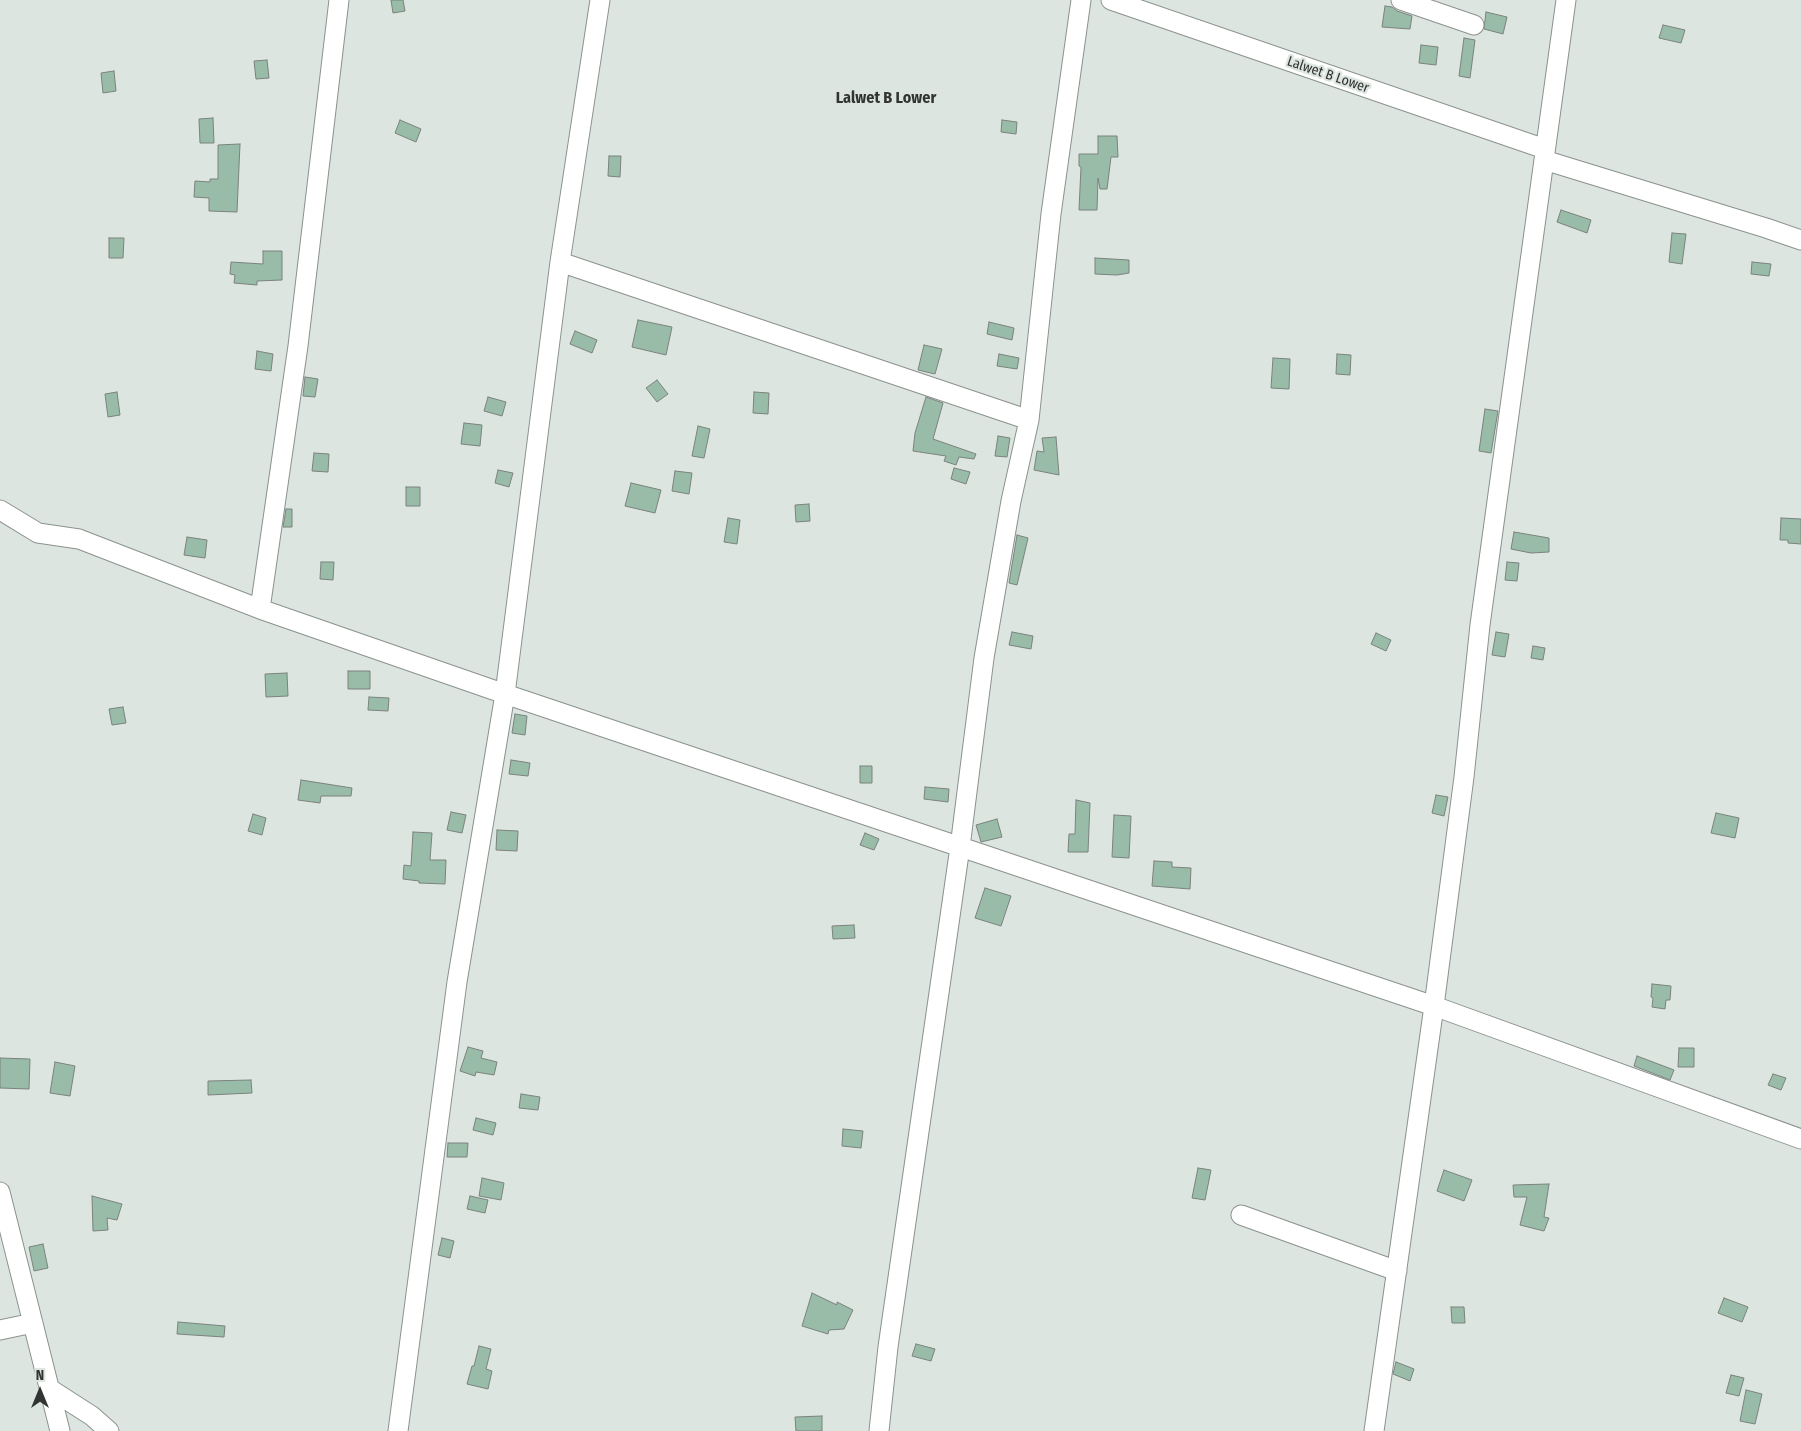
<!DOCTYPE html>
<html>
<head>
<meta charset="utf-8">
<style>
  body { margin:0 }
  #map { position:relative; width:1801px; height:1431px; overflow:hidden; background:#dde5e0; font-family:"Fira Sans Condensed",sans-serif }
  canvas { display:block }
  .north { position:absolute; left:15px; top:1366px; width:50px; height:50px; -webkit-text-stroke:4px #dde5e0; paint-order:stroke; rotate:0deg; font-size:14px; font-weight:700; line-height:20px; text-align:center; color:#313432 }
  .north::after { content:''; display:block; margin:auto; width:18px; height:22px; background:#313432; clip-path:polygon(50% 0,100% 100%,50% 72%,0 100%) }
</style>
</head>
<body>
<div id="map">
<canvas width="1801" height="1431"></canvas>
<div class="north">N</div>
</div>
<script>
const c = document.querySelector('canvas').getContext('2d');
c.lineJoin = 'round';
function paint(path, color) { c.fillStyle = color; c.fill(path, 'evenodd'); }
const poly = rows => new Path2D(rows.map(r => 'M' + r).join(''));
function trace(path, color, width, dash) { c.strokeStyle = color; c.lineWidth = width; c.lineCap = dash ? 'butt' : 'round'; c.setLineDash(dash || []); c.stroke(path); }
function drawText(font, color, halo, rows, align = 'center') {
  c.font = font + ' "Fira Sans Condensed",sans-serif'; c.lineWidth = 4.5; c.setLineDash([]); c.textBaseline = 'middle'; c.strokeStyle = halo; c.fillStyle = color; for (const [text, x, y, turn = 0] of rows) {
    c.save(); c.translate(x, y); c.rotate((+turn || 0) * Math.PI / 180); c.textAlign = isNaN(turn) ? turn : align; if (halo) c.strokeText(text, 0, 0); c.fillText(text, 0, 0); c.restore();
  }
}
const building = poly([
  [391,0,403,0,405,11,393,13,391,0],
  [1385,6,1392,7,1397,11,1412,16,1410,29,1382,27,1385,6],
  [1486,12,1507,17,1503,34,1484,29,1486,12],
  [1663,25,1685,30,1681,43,1659,38,1663,25],
  [1464,38,1475,40,1470,78,1459,76,1464,38],
  [1421,45,1438,47,1436,65,1419,63,1421,45],
  [267,60,269,78,256,79,254,61,267,60],
  [114,71,116,91,103,93,101,73,114,71],
  [213,118,214,143,200,143,199,119,213,118],
  [400,120,421,129,416,142,395,133,400,120],
  [1002,120,1017,122,1016,134,1001,132,1002,120],
  [1098,136,1117,136,1118,157,1111,157,1107,189,1100,189,1098,178,1097,210,1079,210,1081,167,1079,166,1079,154,1098,154,1098,136],
  [240,144,237,212,209,211,209,198,194,197,195,181,210,182,210,179,218,179,218,145,240,144],
  [609,156,621,156,620,177,608,176,609,156],
  [1561,210,1591,220,1587,233,1557,222,1561,210],
  [1672,233,1686,234,1682,264,1669,262,1672,233],
  [109,238,124,238,123,258,109,258,109,238],
  [263,251,282,251,282,280,257,281,257,285,234,283,235,275,230,274,231,262,263,264,263,251],
  [1095,258,1129,260,1129,273,1117,275,1095,274,1095,258],
  [1752,262,1771,264,1769,276,1751,274,1752,262],
  [638,320,672,327,666,355,632,347,638,320],
  [989,322,1014,328,1012,340,987,334,989,322],
  [575,331,597,340,592,353,570,344,575,331],
  [924,345,942,349,935,374,918,370,924,345],
  [257,351,273,354,271,371,255,369,257,351],
  [999,354,1019,358,1017,369,997,366,999,354],
  [1337,354,1351,355,1350,375,1336,374,1337,354],
  [1273,358,1290,359,1289,389,1271,388,1273,358],
  [305,377,318,379,315,397,303,396,305,377],
  [657,380,668,394,657,402,646,388,657,380],
  [117,392,120,415,108,417,105,394,117,392],
  [754,392,769,393,768,414,753,413,754,392],
  [488,397,506,402,502,416,484,411,488,397],
  [926,397,943,403,933,439,976,454,974,459,959,457,956,465,944,461,946,456,913,451,915,433,926,397],
  [1485,409,1498,411,1491,453,1479,451,1485,409],
  [464,423,482,425,480,446,461,444,464,423],
  [698,426,710,429,704,458,692,456,698,426],
  [998,436,1010,438,1007,457,995,456,998,436],
  [1056,437,1059,475,1034,470,1037,451,1044,452,1042,438,1056,437],
  [314,453,329,454,328,472,312,471,314,453],
  [954,468,970,472,966,484,951,479,954,468],
  [498,470,513,473,509,487,495,483,498,470],
  [675,471,692,473,689,494,672,491,675,471],
  [631,483,661,490,655,513,625,506,631,483],
  [406,487,420,487,420,506,406,506,406,487],
  [809,504,810,521,796,522,795,505,809,504],
  [286,509,292,509,292,527,283,527,286,509],
  [728,518,740,520,737,544,724,542,728,518],
  [1781,518,1801,519,1801,544,1788,543,1788,540,1780,540,1781,518],
  [1514,532,1549,538,1549,552,1531,553,1511,549,1514,532],
  [1017,535,1028,538,1017,585,1009,583,1017,535],
  [187,537,207,540,205,558,184,555,187,537],
  [321,562,334,562,333,580,320,579,321,562],
  [1507,562,1519,563,1517,581,1505,580,1507,562],
  [1012,632,1033,636,1031,649,1009,645,1012,632],
  [1496,632,1509,634,1505,657,1492,655,1496,632],
  [1376,633,1391,640,1386,651,1371,644,1376,633],
  [1533,646,1545,648,1543,660,1531,658,1533,646],
  [348,671,370,671,370,689,348,689,348,671],
  [287,673,288,696,266,697,265,674,287,673],
  [369,697,389,698,388,711,368,710,369,697],
  [123,707,126,723,112,725,109,709,123,707],
  [515,714,527,716,525,735,512,733,515,714],
  [511,760,530,763,528,776,509,774,511,760],
  [860,766,872,766,872,783,860,783,860,766],
  [301,780,352,788,351,796,321,796,320,803,298,800,301,780],
  [925,787,949,789,948,802,924,799,925,787],
  [1436,795,1448,797,1444,816,1432,813,1436,795],
  [1076,800,1090,803,1088,852,1068,852,1069,834,1075,834,1076,800],
  [451,812,466,815,462,833,447,830,451,812],
  [1716,813,1739,818,1735,838,1711,833,1716,813],
  [253,814,266,818,262,835,248,831,253,814],
  [1114,815,1131,816,1129,858,1112,857,1114,815],
  [997,819,1002,837,981,842,976,825,997,819],
  [497,830,518,831,517,851,496,850,497,830],
  [413,832,432,833,430,860,446,860,445,884,419,883,419,881,403,879,404,865,411,866,413,832],
  [865,833,879,839,874,850,860,845,865,833],
  [1154,861,1172,862,1172,867,1191,868,1190,889,1152,886,1154,861],
  [985,888,1011,896,1001,926,975,918,985,888],
  [854,925,855,938,833,939,832,926,854,925],
  [1652,984,1671,986,1670,1000,1666,1000,1665,1009,1652,1007,1653,998,1651,997,1652,984],
  [468,1047,483,1051,481,1058,497,1062,494,1075,476,1072,475,1076,460,1071,468,1047],
  [1679,1048,1694,1048,1694,1067,1678,1067,1679,1048],
  [1637,1056,1674,1070,1670,1080,1634,1066,1637,1056],
  [0,1058,30,1059,29,1089,0,1088,0,1058],
  [55,1062,75,1066,70,1096,50,1093,55,1062],
  [1773,1074,1786,1078,1781,1090,1768,1085,1773,1074],
  [251,1080,252,1093,208,1095,208,1081,251,1080],
  [521,1094,540,1097,538,1110,519,1108,521,1094],
  [476,1118,496,1123,493,1135,473,1130,476,1118],
  [843,1129,863,1131,861,1148,842,1146,843,1129],
  [448,1143,468,1143,467,1157,447,1157,448,1143],
  [1198,1168,1211,1170,1205,1200,1192,1198,1198,1168],
  [1444,1170,1472,1180,1464,1201,1437,1191,1444,1170],
  [482,1178,504,1183,501,1200,479,1196,482,1178],
  [1549,1184,1544,1217,1549,1218,1544,1231,1520,1225,1527,1197,1514,1197,1513,1185,1549,1184],
  [92,1196,122,1204,117,1220,107,1218,108,1230,93,1231,92,1196],
  [470,1196,488,1200,485,1213,467,1209,470,1196],
  [442,1238,454,1241,450,1258,438,1255,442,1238],
  [43,1244,48,1268,34,1271,29,1247,43,1244],
  [812,1293,837,1305,837,1302,853,1310,844,1329,829,1330,828,1334,802,1326,812,1293],
  [1724,1298,1748,1307,1742,1322,1718,1313,1724,1298],
  [1451,1307,1464,1307,1465,1323,1452,1323,1451,1307],
  [178,1322,225,1326,224,1337,177,1334,178,1322],
  [916,1344,935,1349,931,1361,912,1356,916,1344],
  [479,1346,491,1349,486,1369,492,1371,488,1389,467,1384,472,1366,474,1366,479,1346],
  [1396,1362,1414,1369,1410,1381,1393,1374,1396,1362],
  [1731,1375,1744,1378,1739,1396,1726,1393,1731,1375],
  [1746,1390,1762,1394,1755,1424,1740,1421,1746,1390],
  [822,1416,822,1431,796,1431,795,1417,822,1416]
]);
paint(building, '#98bca7');
trace(building, '#7b827e', 1);
const minor = poly([
  [1111,0,1545,149],
  [1401,0,1474,25],
  [1544,160,1766,228,1801,240],
  [560,262,1029,420],
  [0,510,38,533,79,539,260,609,505,694,1434,1006,1801,1139],
  [260,609,298,346,339,0],
  [0,1192,60,1431],
  [1241,1215,1397,1271],
  [0,1330,33,1323],
  [50,1389,92,1416,109,1431],
  [398,1431,457,982,505,694,560,262,600,0],
  [879,1431,888,1347,960,847,984,658,1011,501,1029,420,1051,214,1081,0],
  [1374,1431,1434,1006,1464,777,1480,625,1566,0]
]);
trace(minor, '#8b928e', 21);
trace(minor, '#fff', 19);
drawText('14px', '#313432', '#dde5e0', [
  ["Lalwet B Lower",1328,75,19]
]);
drawText('bold 16px', '#313432', '#dde5e0', [
  ["Lalwet B Lower",886,99]
]);
</script>
</body>
</html>
